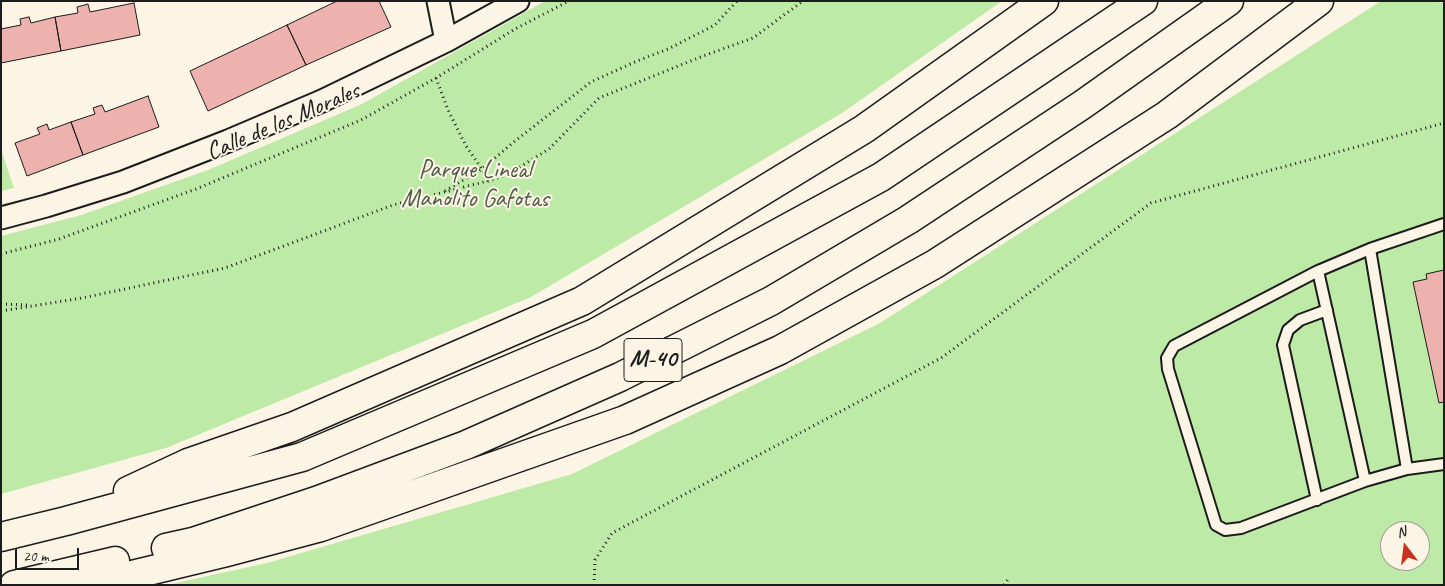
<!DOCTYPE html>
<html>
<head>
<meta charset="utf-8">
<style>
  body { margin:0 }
  #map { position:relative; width:1445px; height:586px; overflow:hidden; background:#fcf5e5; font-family:Caveat,sans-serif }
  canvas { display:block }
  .frame { position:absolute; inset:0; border:2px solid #1c1c1c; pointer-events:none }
  .north { position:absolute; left:1380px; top:521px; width:50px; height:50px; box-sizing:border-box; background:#fcf5e5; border:1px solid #a29e95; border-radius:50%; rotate:345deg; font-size:14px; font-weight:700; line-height:20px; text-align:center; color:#1c1c1c }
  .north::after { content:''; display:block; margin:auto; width:18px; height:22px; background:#c8321e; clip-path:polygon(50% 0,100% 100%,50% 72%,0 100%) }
  .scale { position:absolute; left:15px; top:548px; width:64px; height:22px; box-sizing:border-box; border:2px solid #1c1c1c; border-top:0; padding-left:6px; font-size:15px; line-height:18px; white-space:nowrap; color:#1c1c1c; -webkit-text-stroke:4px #fcf5e5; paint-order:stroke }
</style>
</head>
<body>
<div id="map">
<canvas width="1445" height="586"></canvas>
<div class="frame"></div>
<div class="north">N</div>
<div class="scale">20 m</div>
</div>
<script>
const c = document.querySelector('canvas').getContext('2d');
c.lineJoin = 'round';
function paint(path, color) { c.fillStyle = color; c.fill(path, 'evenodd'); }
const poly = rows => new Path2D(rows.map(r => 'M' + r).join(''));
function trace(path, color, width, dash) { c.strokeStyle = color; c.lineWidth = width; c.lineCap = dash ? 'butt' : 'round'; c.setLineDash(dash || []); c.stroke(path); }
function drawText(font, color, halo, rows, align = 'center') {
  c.font = font + ' Caveat,sans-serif'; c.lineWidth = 4; c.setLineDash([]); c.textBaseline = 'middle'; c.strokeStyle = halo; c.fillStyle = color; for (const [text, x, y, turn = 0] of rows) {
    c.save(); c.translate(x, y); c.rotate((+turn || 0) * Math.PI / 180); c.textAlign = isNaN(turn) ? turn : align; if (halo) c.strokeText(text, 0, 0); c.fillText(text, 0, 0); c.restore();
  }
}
paint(poly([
  [545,1,1002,1,842,113,531,297,166,448,1,494,1,236,81,215,208,170,362,104],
  [1381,1,1431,1,1444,3,1444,585,167,585,267,563,572,474,880,323],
  [1390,531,1420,531,1420,561,1390,561],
  [1,150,14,188,1,191]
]), '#beeaa7');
const building = poly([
  [337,1,379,1,391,27,306,65,287,25,337,1],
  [134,3,140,35,61,51,55,17,78,13,77,7,88,4,90,12,134,3],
  [29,17,31,23,55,17,61,51,1,63,1,29,21,25,20,19,29,17],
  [287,25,306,65,208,111,190,71,287,25],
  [148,96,159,127,83,155,71,122,95,114,93,108,102,105,105,112,148,96],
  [71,122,83,155,27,176,15,143,40,134,37,128,47,124,49,130,71,122],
  [1444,270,1444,402,1439,403,1413,282,1427,279,1426,274,1444,270]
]);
paint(building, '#edb2ae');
trace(building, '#1c1c1c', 1);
const service = poly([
  [1444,224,1370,249,1318,271,1174,346,1167,358,1168,369,1216,525,1225,530,1241,528,1365,481,1407,469,1444,464],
  [1370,249,1407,469],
  [1318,271,1365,481],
  [1317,500,1283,345,1288,330,1300,320,1327,310]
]);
const minor = poly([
  [438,1,446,41],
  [1,218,46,206,123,182,228,141,322,101,446,41,518,1]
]);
const motorway = poly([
  [128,491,188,463,292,427,582,301,864,129,1044,1],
  [1,537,66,521,302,457,593,334,881,177,1143,1],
  [166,548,193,542,316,501,466,445,620,377,771,301,908,220,1082,105,1229,1],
  [14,585,115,561],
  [90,585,223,553,321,527,625,420,780,350,935,264,1167,115,1319,1]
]);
trace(service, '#1c1c1c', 14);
trace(minor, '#1c1c1c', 25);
trace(motorway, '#1c1c1c', 31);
trace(poly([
  [436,78,448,110,466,146,482,169,488,181],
  [445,191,482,169,515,141,591,82,637,61,668,49,715,25,737,1],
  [1,254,59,239,196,189,361,120,436,78,515,29,569,1],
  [1,304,27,305],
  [1,311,82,298,225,268,393,205,488,181,507,175,549,149,599,98,703,56,753,38,803,1],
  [594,585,595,560,612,533,941,358,1151,203,1444,123],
  [1004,585,1009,578]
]), '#1c1c1c', 3, [1, 4]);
trace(service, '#fcf5e5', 10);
trace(minor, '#fcf5e5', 21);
trace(motorway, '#fcf5e5', 28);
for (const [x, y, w] of [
  [653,360,58]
]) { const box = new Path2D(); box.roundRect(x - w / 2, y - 21.5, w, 43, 4); c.fillStyle = '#fcf5e5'; c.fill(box); trace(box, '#1c1c1c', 1); }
drawText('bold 24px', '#1c1c1c', null, [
  ["M-40",653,360]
]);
drawText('25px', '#1c1c1c', '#fcf5e5', [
  ["Calle de los Morales",283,122,-23]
]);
drawText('25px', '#4d5a46', '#fcf5e5', [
  ["Parque Lineal",475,170],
  ["Manolito Gafotas",475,199]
]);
</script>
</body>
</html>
